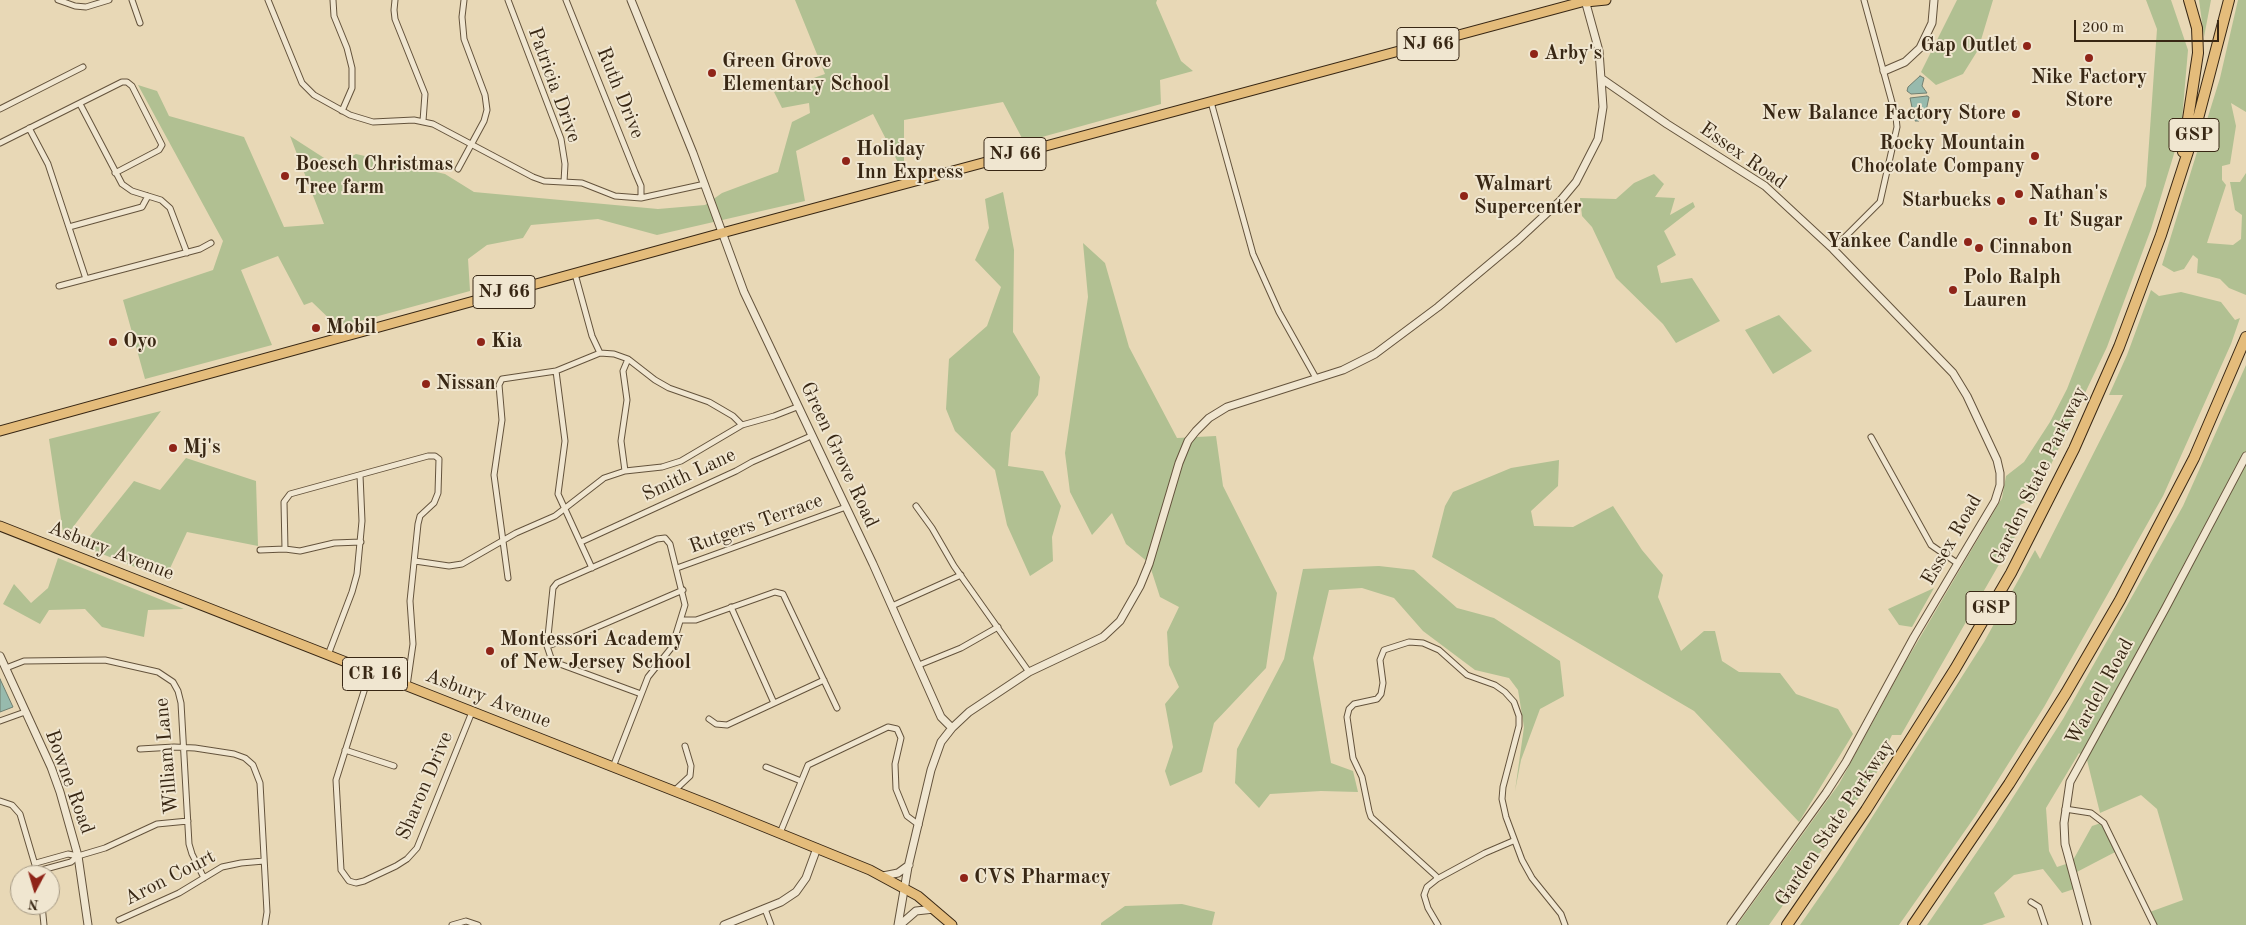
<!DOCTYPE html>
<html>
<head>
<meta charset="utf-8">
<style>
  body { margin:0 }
  #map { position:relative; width:2246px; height:925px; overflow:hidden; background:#e8d8b6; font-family:"Old Standard TT",serif }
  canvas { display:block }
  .north { position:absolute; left:10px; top:865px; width:50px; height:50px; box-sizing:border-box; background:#f0e6d0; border:1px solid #a69a85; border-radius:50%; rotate:186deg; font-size:14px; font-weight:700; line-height:20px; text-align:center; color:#382714 }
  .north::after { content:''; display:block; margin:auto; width:18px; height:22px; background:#8f2418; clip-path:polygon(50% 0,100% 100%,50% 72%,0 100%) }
  .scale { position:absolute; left:2074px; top:20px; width:145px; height:22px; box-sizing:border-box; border:2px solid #382714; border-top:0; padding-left:6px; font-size:15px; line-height:18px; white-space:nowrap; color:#382714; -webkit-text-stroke:4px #f0e6d0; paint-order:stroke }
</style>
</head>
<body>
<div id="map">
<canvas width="2246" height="925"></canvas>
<div class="north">N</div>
<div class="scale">200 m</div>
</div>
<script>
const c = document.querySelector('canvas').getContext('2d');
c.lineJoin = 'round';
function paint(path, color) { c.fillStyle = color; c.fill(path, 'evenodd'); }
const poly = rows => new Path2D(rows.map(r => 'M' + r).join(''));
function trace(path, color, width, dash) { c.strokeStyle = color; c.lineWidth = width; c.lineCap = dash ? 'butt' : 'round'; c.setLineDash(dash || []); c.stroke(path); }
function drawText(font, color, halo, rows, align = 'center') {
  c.font = font + ' "Old Standard TT",serif'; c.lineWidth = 4; c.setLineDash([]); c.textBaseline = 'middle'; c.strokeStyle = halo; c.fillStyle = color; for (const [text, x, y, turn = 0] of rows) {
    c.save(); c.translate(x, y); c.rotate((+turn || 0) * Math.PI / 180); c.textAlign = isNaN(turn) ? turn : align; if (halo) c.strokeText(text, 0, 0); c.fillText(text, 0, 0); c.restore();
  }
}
paint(poly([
  [795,0,1157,0,1156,3,1181,61,1193,71,1160,80,1161,104,1024,142,1003,102,904,120,904,174,873,114,796,151,805,201,657,235,598,219,531,225,523,238,487,245,468,259,470,291,338,327,312,302,304,305,278,256,241,270,272,345,145,379,123,300,213,270,223,241,138,85,157,91,169,116,244,137,284,227,324,224,290,136,335,165,356,154,445,174,474,192,658,209,705,205,722,193,778,172,792,122,810,113,809,103,782,108,774,92,825,74],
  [1957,0,1993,0,1978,50,1963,74,1936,85,1921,72],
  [2146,0,2171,0,2188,50,2181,131,2151,229,2107,347,2035,498,2020,505,2024,521,1901,735,1892,735,1886,747,1887,758,1769,925,1737,925,1839,784,1905,663,2002,498,2006,476,2024,462,2050,422,2067,389,2146,186,2157,29],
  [2199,0,2211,0,2204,37],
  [2238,0,2246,0,2246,112,2231,103,2236,126,2230,164,2222,166,2222,180,2226,185,2207,243,2233,245,2241,239,2242,215,2235,210,2230,182,2240,182,2246,173,2246,295,2229,288,2220,279,2197,273,2198,259,2193,255,2184,269,2174,272,2162,265,2220,78],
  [1654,174,1664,184,1655,197,1675,198,1670,215,1693,202,1695,207,1664,231,1676,255,1657,266,1661,283,1692,278,1720,321,1676,343,1663,324,1616,278,1592,227,1582,216,1580,198,1616,199,1634,183],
  [1003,192,1014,250,1013,332,1040,377,1038,395,1011,433,1008,466,1043,471,1061,506,1052,537,1053,561,1030,576,1007,525,995,470,955,431,946,409,949,359,987,326,1001,287,975,260,989,228,985,199],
  [1083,243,1105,263,1129,347,1177,438,1216,436,1223,486,1277,593,1266,668,1214,723,1202,772,1170,786,1165,771,1173,747,1165,704,1179,687,1169,665,1167,632,1179,607,1160,597,1149,563,1126,544,1112,513,1092,535,1070,492,1065,453,1088,297],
  [2151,290,2159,296,2181,292,2221,302,2235,320,2240,318,2231,344,2163,496,2044,707,1976,815,1899,925,1800,925,1839,869,1984,642,2035,550,2040,559,2123,395,2109,395,2127,355],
  [1779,315,1812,351,1773,374,1745,330],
  [2246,365,2246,925,2153,925,2147,913,2183,900,2157,809,2141,795,2100,813,2087,760,2079,753,2046,808,2049,851,2057,867,2072,862,2092,826,2104,822,2119,850,2073,874,2077,888,2062,893,2043,869,2014,875,1994,893,2005,917,1982,925,1927,925,1994,827,2063,719,2183,506],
  [161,411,64,539,49,439],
  [186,458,256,481,258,546,187,532,165,579,82,546,134,481,160,490],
  [1559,460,1558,486,1531,511,1534,526,1573,527,1613,506,1642,550,1663,575,1658,597,1681,651,1704,631,1715,631,1722,661,1739,672,1780,673,1796,694,1838,709,1853,734,1799,822,1694,711,1432,557,1445,506,1453,492,1511,468],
  [58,558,184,609,148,610,144,637,102,627,85,609,49,610,40,624,3,604,14,584,31,603,48,588],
  [1379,566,1414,570,1457,608,1494,618,1560,661,1564,696,1540,709,1521,760,1515,791,1524,727,1518,690,1509,678,1475,670,1423,631,1394,598,1362,588,1329,590,1313,658,1331,763,1353,771,1358,792,1321,791,1270,794,1259,808,1235,783,1237,749,1284,659,1303,569],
  [1934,588,1912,627,1899,625,1888,609],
  [1182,904,1215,912,1212,925,1101,925,1101,923,1125,906]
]), '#b1c092');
const water = poly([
  [1920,76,1924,78,1922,86,1927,93,1911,94,1907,91,1908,87,1920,76],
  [1927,96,1929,97,1926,111,1919,121,1915,121,1910,98,1927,96],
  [0,679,13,707,0,712,0,679]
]);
paint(water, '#97baad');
trace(water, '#717f70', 1);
const minor = poly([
  [58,0,75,6,86,7,109,0],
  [132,0,140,23],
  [268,0,302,83,314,95,350,115,373,122,414,120,433,124,533,177,544,181,582,183,615,196,641,198,705,184],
  [333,0,334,16,347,48,352,68,352,88,342,111],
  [395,0,394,10,395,19,425,94,423,121],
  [508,0,561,139,565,164,564,182],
  [566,0,635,172,641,186,641,198],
  [1211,102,1253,254,1279,312,1316,378],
  [80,104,122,184,132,191,161,200,170,208,187,253],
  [0,109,83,67],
  [29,128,48,164,86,279],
  [0,143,122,82,127,82,132,86,162,145,159,150,115,173],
  [458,169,484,121,487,110,485,95,464,39,462,17,464,0],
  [69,227,142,207,148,196],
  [1833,249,1880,202,1897,127,1896,117,1864,0],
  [575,274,592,336,600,353],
  [59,286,200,249,211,243],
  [556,371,565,441,558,494,592,568],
  [1871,437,1931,545,1957,563],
  [625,471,621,441,627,400,623,371,628,359],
  [916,506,932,528,954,566,1029,672],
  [581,542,736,471,752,462,811,436],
  [285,549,284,502,290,494,428,456,435,456,439,459,438,493,434,503,420,516,418,524,410,601,413,644,407,686],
  [260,550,285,549,300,551,334,543,361,542],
  [415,561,449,566,462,564,516,533,555,516,604,478,625,471,662,467,681,461,742,425,774,416,797,407],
  [677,568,846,507],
  [508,578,494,475,502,420,499,385,502,379,556,371,600,353,614,354,628,359,655,380,669,388,709,402,733,416,742,425],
  [892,606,961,575],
  [731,607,774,703],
  [681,620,696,620,775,592,783,594,837,708],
  [547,646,567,640,683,590],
  [328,655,352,592,357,574,362,521,360,475],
  [919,665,961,648,998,627],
  [6,668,24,661,105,660,158,672,173,682,178,691,181,703,189,844,192,854,204,878],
  [370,672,336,780,341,870,349,881,356,883,364,881,396,866,407,859,417,848,472,712],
  [709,719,716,724,727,725,824,680],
  [0,721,25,712],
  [140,749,174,747,195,748,234,754,245,758,253,765,260,783,267,912,265,925],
  [345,750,394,766],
  [613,767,648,677,672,647,685,605,670,544,665,538,657,539,557,583,553,588,547,646,551,658,557,663,641,694],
  [766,767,801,781],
  [674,791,690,776,691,766,685,746],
  [0,801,12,805,20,814,38,875],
  [2065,809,2091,813,2104,823,2154,925],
  [780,833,808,765,888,727,897,729,901,738,895,764,896,789,907,816,919,825],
  [36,863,68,854,78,856],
  [38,871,71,862,78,856,105,848,157,824,188,821],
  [1437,879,1485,853,1513,841],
  [2031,902,2039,907,2045,925],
  [42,905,44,925],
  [765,909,771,925],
  [119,920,179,893,222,867,241,863,264,861],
  [452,925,466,921,478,925],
  [1438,925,1428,908,1424,895,1427,887,1437,879,1436,876,1371,817,1369,811,1362,777,1353,758,1347,717,1349,709,1354,704,1377,699,1381,694,1383,683,1380,660,1384,650,1409,642,1423,643,1439,650,1467,675,1495,685,1505,692,1514,702,1519,716,1519,726,1503,787,1502,799,1506,817,1522,860,1532,878,1561,914,1565,925]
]);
const tertiary = poly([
  [631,0,693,153,744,292,873,564,941,717,952,728],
  [1884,71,1905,62,1920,48,1932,23,1934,0],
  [1602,79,1667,124,1765,186,1833,249,1953,373,1967,396,1997,460,2000,473,2000,485,1995,501,1914,637,1846,762,1826,793,1731,925],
  [0,656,51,767,60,792,78,856,88,925],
  [883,876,898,873,909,865],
  [724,925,781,902,796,892,806,878,817,848],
  [898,925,908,867,931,770,941,742,952,728,969,712,1029,672,1103,637,1120,621,1140,586,1149,564,1179,463,1188,441,1196,431,1209,418,1227,407,1343,370,1375,354,1438,307,1518,240,1561,200,1576,182,1598,139,1603,107,1599,51,1585,0],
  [900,925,916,911,934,909],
  [2087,925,2065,844,2064,823,2070,782,2165,609,2246,456]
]);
const primary = poly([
  [0,526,715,807,870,870,918,896,952,925]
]);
const trunk = poly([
  [1586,2,1606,0],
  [0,431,722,233,1589,0]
]);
const motorway = poly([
  [2183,152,2198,53,2197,28,2189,0],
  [1787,925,1866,810,1955,669,2011,573,2074,449,2119,347,2161,235,2195,130,2229,0],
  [1913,925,2009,784,2066,693,2120,600,2194,458,2246,337]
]);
trace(minor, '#64533c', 7);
trace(tertiary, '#64533c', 9);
trace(primary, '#382714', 11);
trace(trunk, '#382714', 11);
trace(motorway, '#382714', 12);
trace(minor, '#f0e6d0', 5);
trace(tertiary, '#f0e6d0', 7);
trace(primary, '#e4bc7b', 9);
trace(trunk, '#e4bc7b', 9);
trace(motorway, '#e4bc7b', 10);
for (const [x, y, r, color] of [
  [2027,46,5,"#8f2418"],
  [1534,54,5,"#8f2418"],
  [2089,58,5,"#8f2418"],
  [712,73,5,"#8f2418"],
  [2016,114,5,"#8f2418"],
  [2035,156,5,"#8f2418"],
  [846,161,5,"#8f2418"],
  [285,176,5,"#8f2418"],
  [2019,194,5,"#8f2418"],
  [1464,196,5,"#8f2418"],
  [2001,201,5,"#8f2418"],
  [2033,221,5,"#8f2418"],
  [1968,242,5,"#8f2418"],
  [1979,248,5,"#8f2418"],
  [1953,290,5,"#8f2418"],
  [316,328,5,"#8f2418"],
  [113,342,5,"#8f2418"],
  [481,342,5,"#8f2418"],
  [426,384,5,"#8f2418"],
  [173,448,5,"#8f2418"],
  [490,651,5,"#8f2418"],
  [964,878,5,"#8f2418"]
]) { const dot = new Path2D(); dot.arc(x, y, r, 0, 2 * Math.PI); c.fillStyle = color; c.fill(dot); trace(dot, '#f0e6d0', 2); }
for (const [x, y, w] of [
  [1428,44,62],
  [2194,135,50],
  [1015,154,62],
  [504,292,62],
  [1991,608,50],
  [375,674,65]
]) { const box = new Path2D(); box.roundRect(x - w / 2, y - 16.5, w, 33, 4); c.fillStyle = '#f0e6d0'; c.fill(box); trace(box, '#382714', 1); }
drawText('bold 19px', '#382714', null, [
  ["NJ 66",1428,44],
  ["GSP",2194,135],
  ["NJ 66",1015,154],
  ["NJ 66",504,292],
  ["GSP",1991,608],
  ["CR 16",375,674]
]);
drawText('bold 20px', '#382714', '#f0e6d0', [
  ["Gap Outlet",2017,46,"right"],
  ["Arby's",1544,54],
  ["Green Grove",722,62],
  ["Elementary School",722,85],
  ["Nike Factory",2089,78,"center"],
  ["Store",2089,101,"center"],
  ["New Balance Factory Store",2006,114,"right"],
  ["Rocky Mountain",2025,144,"right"],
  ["Chocolate Company",2025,167,"right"],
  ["Holiday",856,150],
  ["Inn Express",856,173],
  ["Boesch Christmas",295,165],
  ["Tree farm",295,188],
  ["Walmart",1474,185],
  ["Supercenter",1474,208],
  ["Nathan's",2029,194],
  ["Starbucks",1991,201,"right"],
  ["It' Sugar",2043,221],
  ["Yankee Candle",1958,242,"right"],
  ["Cinnabon",1989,248],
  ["Polo Ralph",1963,278],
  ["Lauren",1963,301],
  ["Mobil",326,328],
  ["Oyo",123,342],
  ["Kia",491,342],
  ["Nissan",436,384],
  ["Mj's",183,448],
  ["Montessori Academy",500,640],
  ["of New Jersey School",500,663],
  ["CVS Pharmacy",974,878]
], 'left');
drawText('20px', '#382714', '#f0e6d0', [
  ["Patricia Drive",554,85,70],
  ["Ruth Drive",620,93,68],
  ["Essex Road",1743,156,35],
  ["Green Grove Road",839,455,65],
  ["Smith Lane",689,475,-25],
  ["Garden State Parkway",2039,476,-64],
  ["Rutgers Terrace",756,524,-20],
  ["Essex Road",1952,540,-60],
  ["Asbury Avenue",111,551,21],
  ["Wardell Road",2100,692,-61],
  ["Asbury Avenue",488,699,21],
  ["William Lane",167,756,-95],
  ["Bowne Road",69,782,70],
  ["Sharon Drive",425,786,-67],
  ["Garden State Parkway",1835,823,-56],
  ["Aron Court",170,878,-27]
]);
</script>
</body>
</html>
